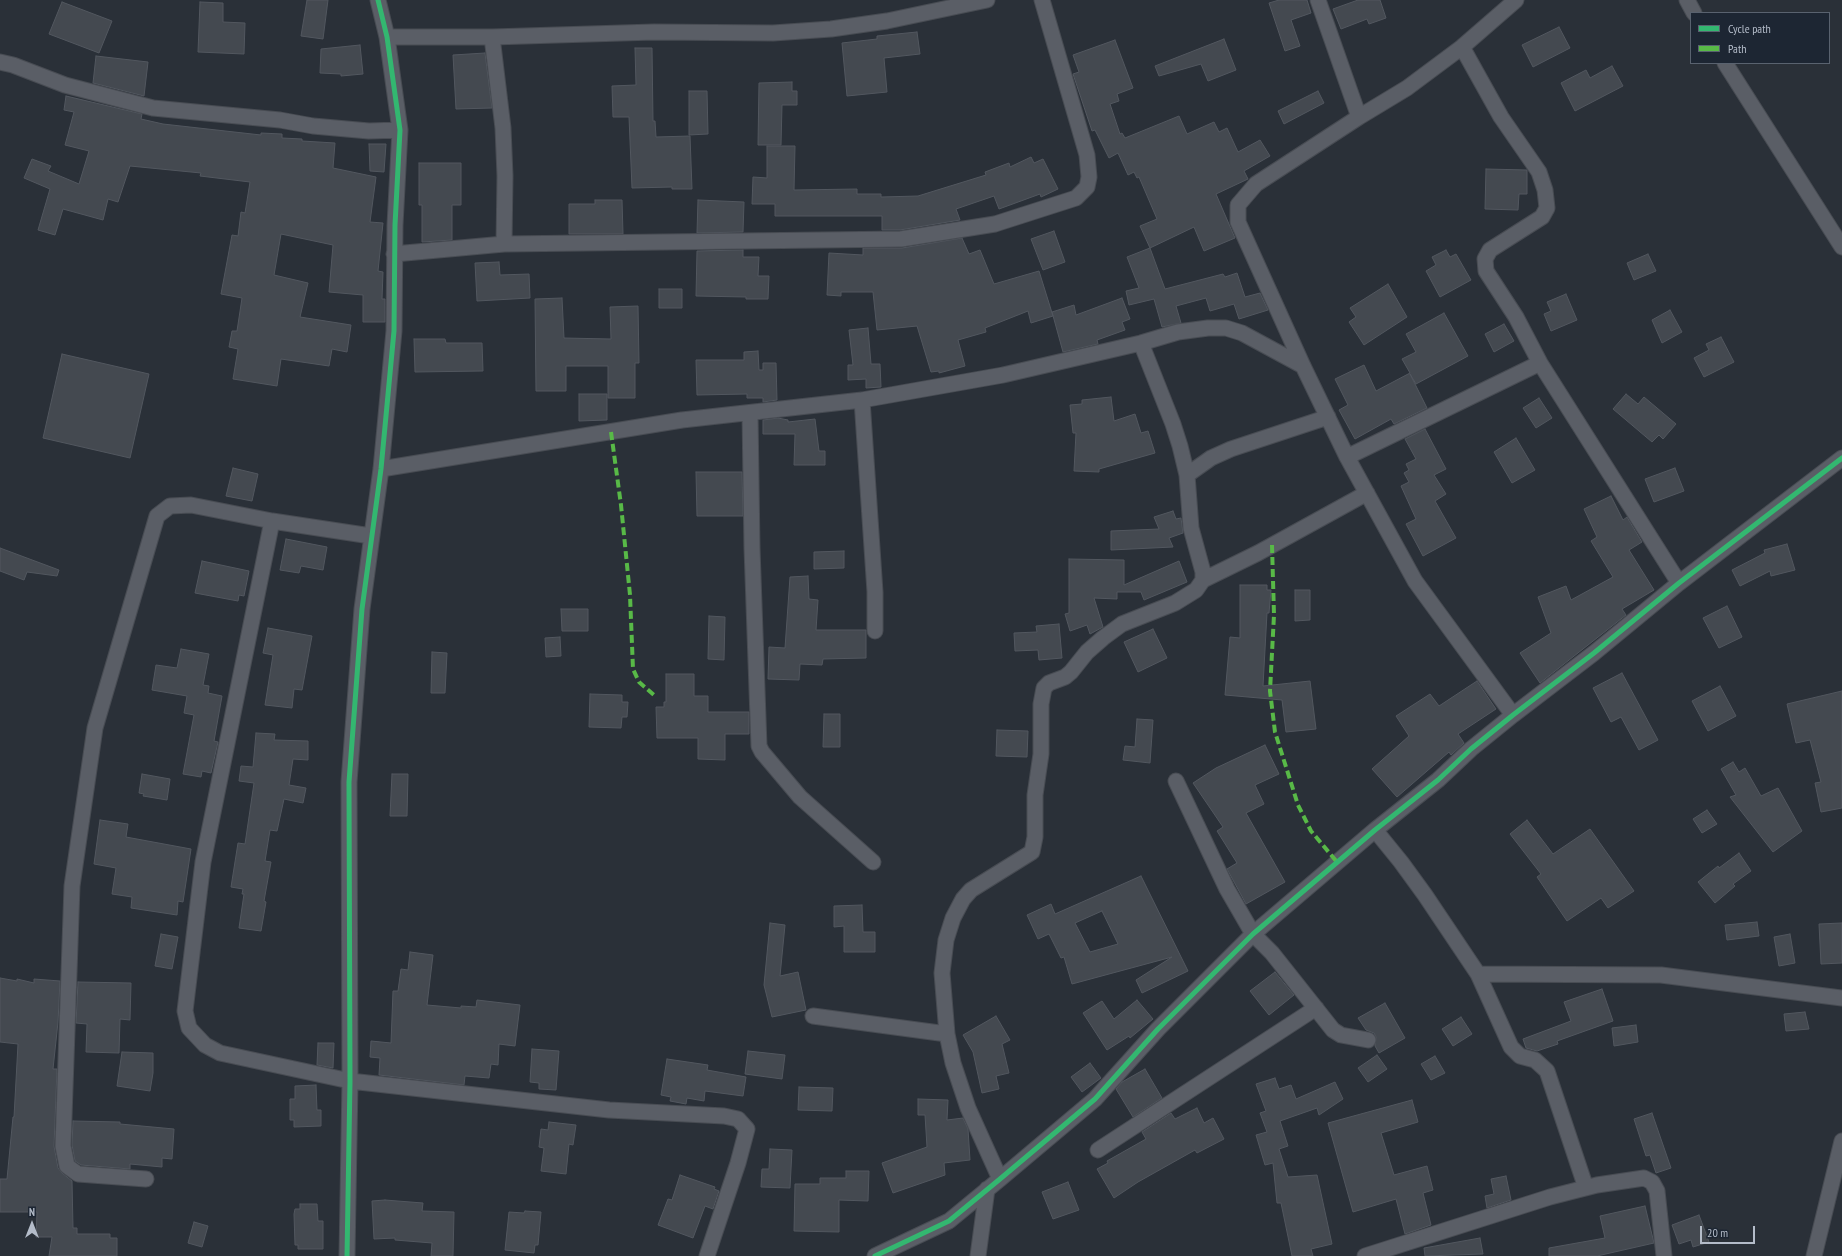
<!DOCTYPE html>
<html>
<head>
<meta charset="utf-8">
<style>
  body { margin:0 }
  #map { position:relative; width:1842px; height:1256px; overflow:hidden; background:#2a3038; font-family:"PT Sans Narrow",sans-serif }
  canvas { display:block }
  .legend { position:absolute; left:1690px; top:12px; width:140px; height:52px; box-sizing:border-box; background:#1d2633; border:1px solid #59626f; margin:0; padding:5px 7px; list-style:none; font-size:12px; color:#b4bcc9 }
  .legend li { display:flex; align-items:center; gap:8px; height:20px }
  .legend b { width:20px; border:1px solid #59626f }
  .north { position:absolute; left:12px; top:1204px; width:40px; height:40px; -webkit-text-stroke:3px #1d2633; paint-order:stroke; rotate:0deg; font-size:11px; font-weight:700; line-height:16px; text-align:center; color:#b4bcc9 }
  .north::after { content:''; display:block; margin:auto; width:14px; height:18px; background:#b4bcc9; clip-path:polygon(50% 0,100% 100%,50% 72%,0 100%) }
  .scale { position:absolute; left:1700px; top:1226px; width:55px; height:18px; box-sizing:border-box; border:2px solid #b4bcc9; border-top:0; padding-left:5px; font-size:12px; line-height:14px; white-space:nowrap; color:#b4bcc9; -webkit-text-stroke:3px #1d2633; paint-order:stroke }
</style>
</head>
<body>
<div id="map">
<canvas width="1842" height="1256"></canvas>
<ul class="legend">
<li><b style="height:5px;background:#33b770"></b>Cycle path</li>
<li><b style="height:5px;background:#58b947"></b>Path</li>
</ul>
<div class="north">N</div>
<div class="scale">20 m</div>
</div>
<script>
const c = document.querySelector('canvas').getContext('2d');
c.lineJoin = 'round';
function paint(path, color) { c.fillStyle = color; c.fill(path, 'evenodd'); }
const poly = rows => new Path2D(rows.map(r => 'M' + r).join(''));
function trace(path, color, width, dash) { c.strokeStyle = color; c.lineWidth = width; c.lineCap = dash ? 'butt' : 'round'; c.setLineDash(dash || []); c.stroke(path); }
const building = poly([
  [307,0,328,0,323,39,301,36,307,0],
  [1279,0,1307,0,1311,13,1291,20,1300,46,1285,51,1269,3,1279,0],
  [1358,0,1380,0,1386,18,1369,24,1367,19,1341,29,1333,9,1358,0],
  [62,2,112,21,99,53,49,34,62,2],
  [200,2,223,3,223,22,245,23,244,54,198,52,200,2],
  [1559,27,1570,48,1533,67,1522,45,1559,27],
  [917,32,920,54,884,58,887,92,847,96,842,43,877,39,877,36,917,32],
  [1224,39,1236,70,1208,81,1201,64,1159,76,1155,66,1224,39],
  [1115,40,1133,88,1117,94,1119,101,1110,104,1120,134,1122,133,1125,138,1179,116,1187,134,1214,122,1219,132,1227,128,1238,152,1260,140,1270,156,1244,171,1248,179,1216,194,1235,238,1204,251,1194,227,1150,248,1140,226,1157,219,1139,177,1137,178,1134,172,1128,175,1118,153,1109,158,1095,130,1092,131,1073,74,1079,72,1073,55,1115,40],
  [360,45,363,74,341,76,341,74,320,73,321,49,360,45],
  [635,48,652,48,653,121,655,121,656,137,690,136,692,189,672,189,672,187,632,188,629,117,613,117,612,86,636,85,635,48],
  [485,53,492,108,456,109,453,55,485,53],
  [96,56,148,62,144,96,93,83,96,56],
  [1612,66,1623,86,1575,111,1561,83,1586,70,1590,78,1612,66],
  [792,82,792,91,797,91,797,105,782,105,781,145,758,145,759,83,792,82],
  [689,91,707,91,708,134,689,135,689,91],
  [1318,91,1324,103,1284,124,1278,111,1318,91],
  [66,96,142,114,141,119,163,124,261,135,261,133,282,134,282,138,302,139,302,141,335,143,333,168,376,177,370,222,383,223,378,271,383,272,382,299,385,299,385,322,363,322,363,295,329,292,333,245,281,234,274,275,308,283,300,317,351,325,347,352,332,349,329,366,281,359,277,386,233,379,238,349,229,347,232,331,237,331,242,298,221,294,232,235,238,236,241,212,245,213,250,182,200,176,201,173,130,166,118,202,108,199,103,220,63,209,55,235,38,230,50,189,24,178,32,159,51,166,48,171,79,184,89,151,65,145,74,112,64,110,66,96],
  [369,144,386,144,384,172,370,171,369,144],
  [767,146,795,146,794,190,857,189,857,194,881,194,881,197,918,196,986,175,985,172,1009,163,1010,167,1031,157,1034,163,1043,159,1058,189,1041,197,1040,194,999,209,994,196,956,209,960,220,900,230,882,230,882,216,775,216,775,204,752,204,753,177,767,178,767,146],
  [419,163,461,163,461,205,452,205,452,240,422,242,422,205,419,205,419,163],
  [1486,169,1527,170,1527,194,1519,194,1518,210,1485,209,1486,169],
  [595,200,622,200,623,234,569,234,569,204,595,204,595,200],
  [698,200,744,202,743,232,697,233,698,200],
  [1054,231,1065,262,1043,270,1031,239,1054,231],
  [962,238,969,254,980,250,994,284,1039,271,1053,316,1031,323,1028,311,985,328,986,332,958,340,965,366,939,373,939,371,931,372,917,326,877,330,873,292,841,292,841,296,827,295,829,253,863,255,863,248,902,248,962,238],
  [1150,248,1165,289,1223,274,1225,277,1237,273,1245,297,1260,293,1268,310,1239,319,1234,304,1210,311,1206,298,1176,306,1181,323,1162,327,1154,299,1129,305,1126,291,1139,288,1127,257,1150,248],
  [743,250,743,257,759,257,758,276,769,276,768,299,746,299,746,297,696,296,697,251,743,250],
  [1446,250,1450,257,1456,254,1471,280,1440,297,1426,271,1436,265,1432,257,1446,250],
  [1648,254,1656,271,1634,280,1627,263,1648,254],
  [499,262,500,275,529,274,530,298,477,301,475,263,499,262],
  [1388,284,1407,317,1364,345,1349,322,1356,317,1350,308,1388,284],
  [659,289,682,289,682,308,659,308,659,289],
  [1566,294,1577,320,1551,331,1544,314,1551,311,1547,302,1566,294],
  [562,298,564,338,611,339,610,307,638,306,639,363,635,363,635,398,608,398,608,366,566,366,566,391,536,391,535,299,562,298],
  [1122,298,1130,319,1122,322,1125,330,1097,340,1098,344,1063,352,1052,312,1074,305,1076,315,1122,298],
  [1670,310,1682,332,1662,343,1652,320,1670,310],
  [1444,313,1468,356,1416,384,1410,374,1427,408,1394,424,1391,419,1355,439,1339,410,1348,405,1335,379,1364,365,1376,391,1410,373,1402,359,1416,352,1406,334,1444,313],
  [1504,324,1514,341,1494,352,1485,334,1504,324],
  [868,328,871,364,880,364,881,387,866,388,866,379,848,380,848,365,853,365,849,330,868,328],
  [1721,337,1734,362,1704,377,1694,358,1709,350,1706,344,1721,337],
  [414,339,445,339,446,343,482,343,483,371,415,372,414,339],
  [758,351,759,370,763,370,763,363,776,363,777,400,763,402,763,398,747,398,747,394,697,395,696,360,744,360,744,352,758,351],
  [62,354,149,374,130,458,43,438,62,354],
  [579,394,607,394,607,420,579,421,579,394],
  [1626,394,1638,404,1644,397,1676,424,1663,439,1659,435,1652,442,1613,409,1626,394],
  [1111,397,1114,421,1135,414,1141,433,1148,431,1155,453,1099,469,1099,472,1074,471,1076,433,1073,433,1070,405,1082,404,1082,400,1111,397],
  [1539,398,1552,418,1536,428,1523,408,1539,398],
  [778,418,788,420,788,422,815,419,819,451,825,451,825,465,794,465,795,434,763,434,763,420,778,418],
  [1425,429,1446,469,1434,475,1446,494,1435,501,1456,538,1423,556,1406,524,1416,519,1401,486,1409,482,1404,473,1409,470,1406,464,1416,459,1405,439,1425,429],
  [1516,438,1535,470,1512,483,1494,452,1516,438],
  [233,468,258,474,252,501,226,496,233,468],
  [1675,468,1684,491,1654,502,1645,479,1675,468],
  [696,472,742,472,743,516,697,516,696,472],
  [1611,496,1623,520,1627,517,1642,542,1629,550,1654,590,1622,609,1626,615,1540,683,1520,653,1551,633,1538,597,1566,586,1571,600,1613,577,1591,541,1597,537,1584,509,1611,496],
  [1173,511,1176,519,1181,518,1183,533,1169,538,1173,547,1111,550,1111,531,1159,529,1154,517,1173,511],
  [286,539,327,547,323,570,301,566,299,573,280,570,286,539],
  [1787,544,1795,570,1771,576,1770,571,1740,586,1732,570,1765,553,1764,550,1787,544],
  [0,548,59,570,57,576,27,572,24,580,0,571,0,548],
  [844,551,844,568,814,569,814,552,844,551],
  [1069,559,1124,560,1124,585,1179,561,1187,582,1144,600,1141,592,1117,592,1117,599,1094,598,1103,627,1090,634,1087,625,1070,631,1065,614,1069,613,1069,559],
  [202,561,249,571,244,596,239,595,238,601,195,593,202,561],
  [808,576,809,599,818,600,816,630,866,630,866,658,823,659,822,665,800,664,799,680,768,679,769,647,785,648,790,577,808,576],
  [1240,585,1267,585,1267,590,1271,590,1269,613,1267,613,1263,686,1310,681,1316,729,1286,732,1282,700,1225,695,1230,637,1240,638,1240,585],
  [1295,590,1310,590,1310,620,1295,621,1295,590],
  [1727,606,1742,637,1719,648,1703,618,1727,606],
  [561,609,588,609,588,631,562,631,561,609],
  [709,616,725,617,724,660,708,659,709,616],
  [1059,624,1062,658,1039,660,1038,650,1015,651,1014,633,1037,632,1036,626,1059,624],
  [268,628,312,636,302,690,294,689,292,708,265,705,273,655,263,653,268,628],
  [1153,629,1167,658,1138,672,1124,642,1153,629],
  [560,637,561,656,546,657,545,638,560,637],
  [181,649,209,654,203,685,209,686,208,693,222,696,214,741,218,742,211,773,202,771,201,777,183,774,194,715,184,713,187,696,152,690,156,665,177,668,181,649],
  [432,652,447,653,445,693,431,693,432,652],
  [1622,673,1658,740,1639,750,1621,717,1611,722,1593,688,1622,673],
  [666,674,694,674,694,696,708,696,708,712,749,712,749,734,725,734,725,760,698,759,698,738,657,738,656,707,664,707,664,702,666,702,666,674],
  [1477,681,1496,709,1458,734,1464,743,1451,755,1449,752,1397,797,1372,769,1409,736,1396,716,1430,694,1439,706,1477,681],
  [1720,686,1736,716,1708,731,1692,701,1720,686],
  [1842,691,1842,808,1821,812,1815,783,1821,782,1810,740,1796,743,1787,704,1842,691],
  [590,694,622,695,622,702,628,702,627,717,622,717,621,728,589,727,590,694],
  [824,714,840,714,840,747,823,747,824,714],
  [1137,719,1153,720,1150,763,1123,760,1125,746,1135,747,1137,719],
  [997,730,1028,731,1027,757,996,756,997,730],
  [256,733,275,734,274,740,308,741,308,760,293,759,289,785,306,788,303,803,284,799,277,831,270,830,265,861,271,862,264,901,266,902,261,931,239,928,244,894,242,894,243,889,231,887,238,843,245,844,254,783,239,781,241,766,253,767,256,733],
  [1265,745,1279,774,1255,785,1264,804,1246,813,1285,882,1246,904,1227,869,1237,863,1217,831,1223,827,1193,783,1216,768,1265,745],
  [1733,762,1739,772,1745,768,1761,796,1778,788,1802,831,1773,852,1730,797,1736,795,1721,769,1733,762],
  [142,774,170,779,167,800,143,796,144,794,139,793,142,774],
  [392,774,408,774,407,816,390,816,392,774],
  [1707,810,1717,824,1702,833,1693,819,1707,810],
  [100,820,128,824,126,837,191,849,183,902,178,901,177,915,131,908,132,897,112,894,116,868,94,864,100,820],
  [1527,820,1553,854,1590,829,1634,891,1608,908,1601,898,1567,921,1537,877,1541,874,1510,834,1527,820],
  [1739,853,1751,871,1733,884,1735,886,1715,903,1698,882,1718,866,1719,868,1739,853],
  [1141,876,1188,971,1142,993,1136,980,1172,957,1072,984,1064,957,1061,958,1049,934,1038,939,1027,915,1051,904,1055,914,1141,876],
  [1102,911,1118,944,1090,952,1075,923,1102,911],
  [862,905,863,932,875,932,875,952,844,952,844,926,834,927,834,906,862,905],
  [1757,922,1759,936,1727,940,1725,925,1757,922],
  [770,923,785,925,780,976,798,972,806,1010,772,1017,764,985,770,923],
  [1842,923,1842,963,1821,964,1819,924,1842,923],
  [161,934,178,937,172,969,155,966,161,934],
  [1790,934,1795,963,1779,966,1774,937,1790,934],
  [410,952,433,955,427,1005,461,1008,461,1006,476,1007,477,1000,520,1005,515,1046,499,1044,498,1065,491,1064,489,1078,465,1076,464,1085,379,1075,380,1058,370,1057,371,1041,391,1043,393,991,398,991,401,969,408,970,410,952],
  [1275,972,1294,995,1269,1015,1250,991,1275,972],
  [0,978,17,981,17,979,34,983,34,979,60,981,58,1022,53,1069,57,1069,54,1146,58,1168,62,1173,72,1181,73,1228,77,1228,77,1234,110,1234,110,1238,117,1238,117,1256,49,1256,52,1237,36,1237,37,1212,0,1212,0,1179,7,1179,13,1117,14,1117,18,1044,0,1042,0,978],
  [78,982,131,983,130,1020,120,1019,119,1053,86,1052,87,1024,76,1023,78,982],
  [1602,989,1613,1021,1557,1041,1558,1044,1537,1051,1526,1048,1523,1039,1571,1021,1564,1002,1602,989],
  [1137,1000,1153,1019,1130,1038,1129,1036,1107,1050,1083,1013,1102,1001,1114,1019,1137,1000],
  [1385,1003,1405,1038,1379,1053,1375,1046,1376,1037,1374,1033,1366,1030,1358,1018,1385,1003],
  [1805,1012,1809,1029,1786,1031,1784,1014,1805,1012],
  [996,1016,1010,1040,1002,1044,1009,1073,996,1076,999,1089,982,1093,973,1052,963,1035,996,1016],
  [1461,1017,1472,1034,1453,1046,1442,1029,1461,1017],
  [1636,1025,1638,1042,1614,1046,1612,1028,1636,1025],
  [318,1043,334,1043,333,1068,317,1065,318,1043],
  [532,1049,559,1051,556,1090,539,1089,539,1083,530,1082,532,1049],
  [748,1051,785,1055,782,1079,745,1074,748,1051],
  [122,1052,153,1053,153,1073,150,1091,117,1086,122,1052],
  [1377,1055,1387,1069,1368,1082,1358,1068,1377,1055],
  [1435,1056,1445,1073,1431,1080,1421,1064,1435,1056],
  [667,1059,708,1065,707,1070,746,1077,743,1096,705,1091,704,1101,687,1098,686,1104,670,1101,671,1097,661,1095,667,1059],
  [1090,1063,1101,1078,1082,1092,1071,1077,1090,1063],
  [1145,1069,1162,1098,1133,1117,1116,1089,1122,1082,1145,1069],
  [1275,1078,1279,1089,1291,1085,1296,1099,1335,1082,1343,1099,1319,1115,1317,1108,1280,1121,1288,1146,1279,1149,1288,1177,1317,1175,1332,1244,1311,1249,1313,1256,1292,1256,1281,1203,1277,1203,1273,1163,1265,1165,1256,1135,1267,1132,1260,1113,1266,1111,1256,1084,1275,1078],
  [316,1085,317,1110,321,1110,321,1126,294,1127,294,1120,290,1120,290,1099,295,1099,295,1086,316,1085],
  [799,1087,833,1088,832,1111,798,1110,799,1087],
  [918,1099,948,1100,947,1120,963,1118,968,1129,970,1160,944,1163,945,1175,893,1193,882,1163,927,1147,925,1115,918,1115,918,1099],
  [1412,1100,1418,1122,1381,1133,1394,1175,1427,1166,1433,1190,1423,1193,1431,1225,1405,1234,1396,1199,1353,1212,1328,1123,1412,1100],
  [1197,1108,1204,1123,1213,1118,1224,1139,1197,1153,1195,1150,1138,1182,1114,1198,1097,1169,1108,1163,1107,1161,1146,1139,1142,1132,1171,1113,1175,1119,1197,1108],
  [1652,1113,1671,1168,1656,1173,1650,1155,1646,1156,1634,1119,1652,1113],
  [73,1121,120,1122,120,1124,174,1129,172,1159,162,1158,162,1167,130,1164,130,1169,81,1165,75,1161,72,1145,73,1121],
  [549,1122,576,1125,573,1145,569,1144,566,1174,541,1171,544,1148,539,1147,541,1129,548,1130,549,1122],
  [770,1149,792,1150,790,1188,761,1187,762,1169,769,1169,770,1149],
  [846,1171,869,1171,868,1201,839,1200,839,1232,794,1231,795,1184,820,1184,820,1178,846,1178,846,1171],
  [680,1175,715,1187,714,1189,719,1191,713,1209,705,1206,693,1238,658,1225,668,1199,672,1200,680,1175],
  [1506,1176,1511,1200,1487,1208,1485,1196,1494,1194,1491,1179,1506,1176],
  [1068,1182,1079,1210,1053,1219,1042,1192,1068,1182],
  [385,1200,423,1203,422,1211,454,1212,453,1256,431,1256,432,1243,395,1240,395,1238,374,1239,372,1201,385,1200],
  [300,1204,317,1204,318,1221,323,1221,323,1249,298,1249,298,1245,295,1245,294,1214,295,1209,300,1209,300,1204],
  [1645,1206,1654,1243,1597,1256,1549,1256,1549,1248,1605,1238,1600,1216,1645,1206],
  [525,1211,541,1212,538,1245,535,1245,534,1253,505,1250,509,1212,524,1213,525,1211],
  [1699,1215,1709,1242,1693,1247,1691,1240,1679,1244,1672,1225,1699,1215],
  [194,1222,208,1226,202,1247,188,1243,194,1222],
  [1480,1238,1483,1254,1425,1256,1424,1248,1480,1238]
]);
paint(building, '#444950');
trace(building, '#52575f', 1);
const street = poly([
  [1318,0,1359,117],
  [1687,0,1694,13],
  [387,37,492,37,654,32,773,33,831,29,887,21,987,0],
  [492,37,503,128,505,176,504,244],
  [1462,47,1501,117,1539,172,1545,190,1547,208,1542,217,1490,250,1485,259,1486,271,1516,317,1540,363,1679,583],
  [0,62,13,65,65,85,153,108,280,120,313,126,369,131,400,130],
  [1725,63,1842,247],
  [394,254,504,244,901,239,995,224,1076,198,1087,187,1089,177,1087,155,1042,0],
  [862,400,875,592,875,631],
  [750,413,752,548,759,746,762,752,800,797,873,862],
  [1347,457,1540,363],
  [381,469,682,420,862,400,1003,375,1141,343,1178,332,1208,328,1226,328,1242,333,1303,366],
  [1187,475,1211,458,1231,449,1328,417],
  [272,521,203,862,185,1011,189,1028,205,1045,220,1053,350,1081,609,1110,724,1116,738,1119,747,1129,738,1163,707,1256],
  [1203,580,1258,553,1367,493],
  [1513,715,1415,581,1347,457,1303,366,1238,222,1238,205,1256,184,1359,117,1407,88,1462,47,1516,0],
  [1176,781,1227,889,1253,934,1272,953,1333,1030,1341,1035,1368,1040],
  [1375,830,1401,862,1425,895,1478,974,1511,1047,1520,1056,1535,1060,1547,1071,1586,1188],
  [1478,974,1661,975,1842,998],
  [813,1016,947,1034],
  [1098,1150,1316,1008],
  [146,1179,78,1174,67,1166,63,1146,72,886,95,728,157,516,170,506,191,505,272,521,371,536],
  [1000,1179,968,1108,953,1063,947,1034,942,973,946,940,953,918,963,899,971,890,1032,852,1035,837,1035,795,1041,754,1041,704,1044,688,1049,683,1065,677,1071,672,1087,652,1103,638,1122,624,1175,603,1196,590,1203,580,1203,572,1191,528,1187,475,1180,446,1173,424,1141,343],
  [347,1256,350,1081,349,782,362,609,381,469,394,331,395,225,400,130,387,37,378,0],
  [875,1256,949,1221,1000,1179,1095,1099,1158,1029,1253,934,1375,830,1438,780,1471,749,1513,715,1594,653,1679,583,1842,458],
  [978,1256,987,1189],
  [1365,1256,1550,1197,1597,1185,1644,1178,1652,1182,1657,1191,1664,1256],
  [1814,1256,1842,1141]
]);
trace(street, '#484c53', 17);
trace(street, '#5a5e66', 15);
trace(poly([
  [611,432,621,505,630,595,633,669,639,682,655,696],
  [1272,545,1274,615,1270,691,1275,732,1298,805,1311,831,1337,862]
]), '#58b947', 4, [8, 4]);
trace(poly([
  [347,1256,350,1081,349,782,362,609,381,469,394,331,395,225,400,130,387,37,378,0],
  [875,1256,949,1221,1000,1179,1095,1099,1158,1029,1253,934,1375,830,1438,780,1471,749,1513,715,1594,653,1679,583,1842,458]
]), '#33b770', 5);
</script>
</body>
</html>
